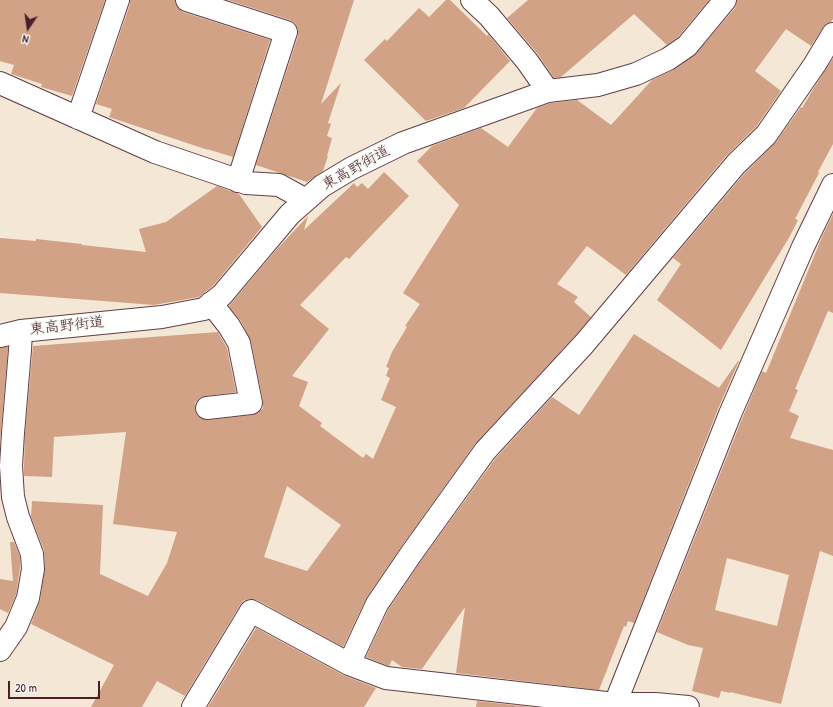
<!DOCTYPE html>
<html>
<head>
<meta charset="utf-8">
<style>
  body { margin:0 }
  #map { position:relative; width:833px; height:707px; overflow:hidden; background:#f4e7d5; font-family:"Patrick Hand",sans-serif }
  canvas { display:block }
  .north { position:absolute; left:8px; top:8px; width:40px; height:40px; -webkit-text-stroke:3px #f6f6f2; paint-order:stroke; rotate:193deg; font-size:11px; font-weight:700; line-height:16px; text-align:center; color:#4a1f2b }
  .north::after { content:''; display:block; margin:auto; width:14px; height:18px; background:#4a1f2b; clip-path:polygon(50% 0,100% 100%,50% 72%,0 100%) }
  .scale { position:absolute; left:8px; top:681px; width:92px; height:18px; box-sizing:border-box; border:2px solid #4a1f2b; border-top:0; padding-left:5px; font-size:12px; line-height:14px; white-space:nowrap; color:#4a1f2b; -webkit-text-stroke:3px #f6f6f2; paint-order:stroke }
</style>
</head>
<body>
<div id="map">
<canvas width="833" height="707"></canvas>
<div class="north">N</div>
<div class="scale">20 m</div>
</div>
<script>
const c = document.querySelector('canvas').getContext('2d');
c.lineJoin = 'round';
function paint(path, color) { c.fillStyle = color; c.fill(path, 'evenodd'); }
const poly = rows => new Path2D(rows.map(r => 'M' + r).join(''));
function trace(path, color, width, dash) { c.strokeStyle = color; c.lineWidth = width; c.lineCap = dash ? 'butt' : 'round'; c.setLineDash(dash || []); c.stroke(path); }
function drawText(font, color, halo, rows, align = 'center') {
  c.font = font + ' "Patrick Hand","Klee One",sans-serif'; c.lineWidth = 3; c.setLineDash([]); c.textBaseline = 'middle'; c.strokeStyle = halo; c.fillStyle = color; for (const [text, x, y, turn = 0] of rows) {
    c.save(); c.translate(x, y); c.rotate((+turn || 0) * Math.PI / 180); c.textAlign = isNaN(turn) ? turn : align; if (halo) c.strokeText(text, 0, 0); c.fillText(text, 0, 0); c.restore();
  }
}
paint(poly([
  [0,0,105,0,72,96,41,87,42,84,11,74,14,65,0,61],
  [130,0,175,0,175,3,178,8,183,12,270,40,233,157,207,149,208,150,109,117,112,109,96,104,130,4],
  [228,0,354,0,321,104,341,83,328,123,331,124,327,136,332,138,327,156,328,156,323,171,314,177,307,182,256,165,298,36,298,29,295,23,290,20],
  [446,0,450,0,487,36,488,34,510,61,464,108,426,121,364,60,385,39,387,41,419,8,429,17],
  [528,0,709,0,678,37,667,45,634,14,561,77,554,78,537,53,507,18],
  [737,0,833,0,833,19,831,22,827,23,823,27,811,46,786,29,755,71,781,91,756,127,726,156,626,275,587,246,557,284,578,297,574,302,591,317,575,336,475,444,401,547,367,597,343,647,257,600,250,599,244,600,240,605,185,696,157,681,142,707,91,707,114,665,31,624,40,600,45,568,44,550,31,517,32,501,103,505,100,574,148,596,167,563,177,532,113,524,126,432,54,437,52,477,24,476,24,466,25,434,33,346,218,332,227,348,236,392,206,396,200,398,195,403,195,410,197,415,202,419,208,420,252,415,258,413,263,408,263,401,251,341,240,320,229,306,277,249,308,216,304,230,354,183,357,187,362,183,368,189,384,172,409,196,349,259,346,257,300,305,329,329,292,376,308,382,299,406,322,423,320,426,363,458,366,454,373,459,396,407,381,400,390,378,386,376,389,368,386,367,392,352,407,327,405,326,420,304,403,293,459,205,417,161,432,146,481,128,508,147,537,108,551,103,577,100,611,125,652,80,675,69,696,54,735,8,737,2],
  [287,486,341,525,307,571,264,557],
  [833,58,833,144,818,172,819,173,795,219,798,220,790,236,721,350,657,300,681,264,673,258,745,173,776,142,801,107,802,108,812,91],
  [217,186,239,194,262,227,213,286,199,297,154,305,0,293,0,238,36,241,36,239,82,244,82,245,146,252,139,229,166,222],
  [833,214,833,313,828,311,795,389,798,390,789,411,799,416,790,438,833,450,833,556,820,551,781,704,730,692,730,693,721,691,719,698,692,691,703,648,688,645,657,632,742,419,762,371,766,373,822,237],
  [727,558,789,575,777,626,715,610],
  [634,334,719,388,738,361,739,361,718,409,634,623,628,621,626,627,624,626,599,690,456,673,465,607,422,669,402,667,392,660,389,666,366,657,388,610,421,561,495,459,552,397,579,415],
  [6,347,8,347,8,349,0,441,0,348],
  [10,542,14,542,20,557,20,568,16,595,8,613,0,609,0,579,13,581],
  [256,628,343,675,376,688,364,707,208,707],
  [477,701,531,707,476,707]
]), '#d1a286');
const minor = poly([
  [187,0,286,32,238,181],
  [472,0,489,16,527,61,548,91],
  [0,83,155,152,246,183,279,185,306,200],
  [78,118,118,0],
  [0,336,21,331,162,317,204,309,222,295,290,214,322,186,352,168,403,143,548,91,598,85,636,74,668,59,687,46,725,0],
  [207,408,251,403,239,343,229,326,211,303],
  [0,650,16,627,28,598,33,569,32,554,18,517,13,497,11,466,13,433,20,350,21,331],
  [349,664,377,604,411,554,485,451,584,344,736,164,766,135,815,64,833,34],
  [615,704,730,414,803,247,833,185],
  [193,707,251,611,349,664,386,678,615,704,655,704,688,707]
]);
const tertiary = poly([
  [613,707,615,704]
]);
trace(minor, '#643d44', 24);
trace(tertiary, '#643d44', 24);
trace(minor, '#fff', 22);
trace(tertiary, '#fff', 22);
drawText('15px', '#4a1f2b', '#f6f6f2', [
  ["東高野街道",356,168,-29],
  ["東高野街道",67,326,-6]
]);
</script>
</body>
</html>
